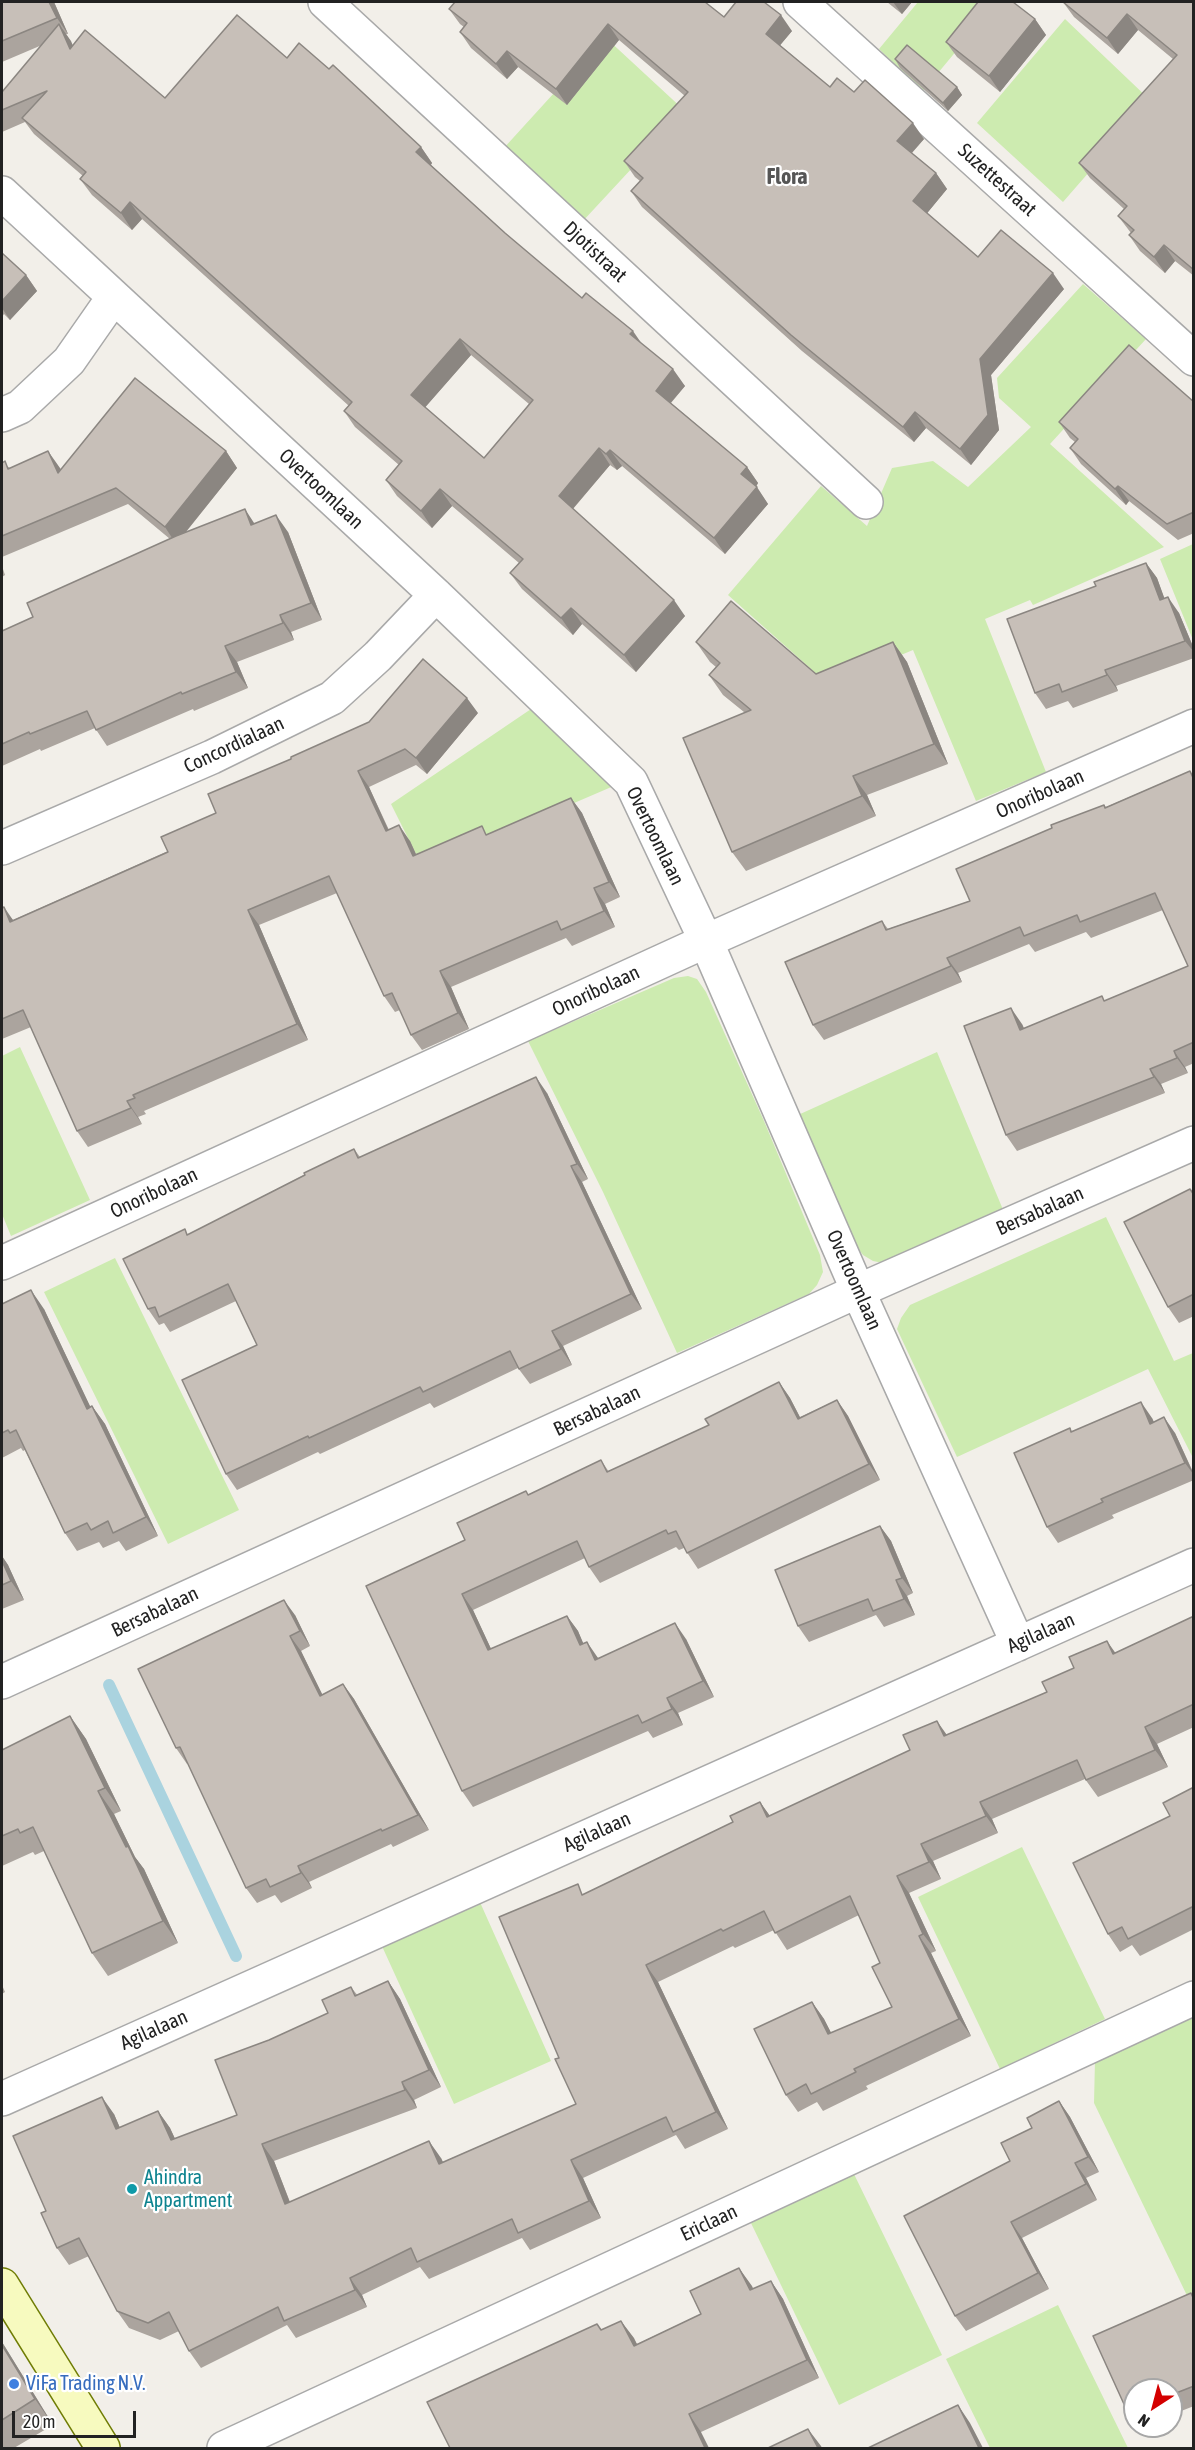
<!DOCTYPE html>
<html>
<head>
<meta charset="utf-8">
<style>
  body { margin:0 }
  #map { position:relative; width:1195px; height:2450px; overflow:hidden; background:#f2efe9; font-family:"Asap Condensed",sans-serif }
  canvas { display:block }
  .frame { position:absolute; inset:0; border:3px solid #222; pointer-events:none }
  .north { position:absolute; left:1123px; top:2378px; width:60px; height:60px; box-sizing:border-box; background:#fff; border:2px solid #a7a7a7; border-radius:50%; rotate:216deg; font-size:16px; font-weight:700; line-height:24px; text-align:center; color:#222 }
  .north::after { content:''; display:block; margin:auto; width:21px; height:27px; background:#d40000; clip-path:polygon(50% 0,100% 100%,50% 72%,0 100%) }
  .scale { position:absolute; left:12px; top:2411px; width:124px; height:27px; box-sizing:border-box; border:3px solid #222; border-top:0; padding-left:8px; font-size:18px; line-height:21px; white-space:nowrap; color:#222; -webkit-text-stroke:4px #fff; paint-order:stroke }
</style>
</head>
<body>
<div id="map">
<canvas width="1195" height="2450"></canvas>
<div class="frame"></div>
<div class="north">N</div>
<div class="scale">20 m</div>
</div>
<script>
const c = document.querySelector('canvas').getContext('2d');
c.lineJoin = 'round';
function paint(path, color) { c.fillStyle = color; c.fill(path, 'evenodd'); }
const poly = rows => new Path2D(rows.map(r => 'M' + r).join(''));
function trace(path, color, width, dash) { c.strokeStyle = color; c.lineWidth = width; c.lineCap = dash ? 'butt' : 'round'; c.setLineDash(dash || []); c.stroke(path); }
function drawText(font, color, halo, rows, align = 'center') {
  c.font = font + ' "Asap Condensed",sans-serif'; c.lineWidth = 4.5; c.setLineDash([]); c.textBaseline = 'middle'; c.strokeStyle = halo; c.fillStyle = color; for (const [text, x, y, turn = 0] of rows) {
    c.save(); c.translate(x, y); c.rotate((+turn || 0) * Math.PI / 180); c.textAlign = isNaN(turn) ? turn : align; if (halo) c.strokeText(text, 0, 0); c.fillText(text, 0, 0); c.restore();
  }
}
paint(poly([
  [918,2,997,2,923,91,879,49],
  [1065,19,1151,101,1063,202,977,123],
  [605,37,685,111,582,222,503,149],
  [1083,284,1146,339,1050,444,1164,547,1033,605,1030,600,985,619,1046,772,976,801,913,650,829,685,728,595,821,486,867,526,892,468,933,461,968,487,1031,427,999,398,997,378],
  [1193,544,1193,640,1160,559],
  [534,707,616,785,423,868,391,804],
  [688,976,697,979,706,992,764,1121,820,1255,823,1272,817,1285,809,1294,677,1353,603,1192,528,1041,674,978],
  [20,1047,90,1200,11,1236,2,1214,2,1056],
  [937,1052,1004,1212,883,1263,873,1261,863,1255,853,1242,798,1115],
  [1106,1217,1174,1361,1193,1353,1193,1458,1148,1369,957,1457,897,1329,901,1318,910,1305],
  [115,1258,239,1510,168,1544,44,1292],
  [1022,1847,1105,2019,1000,2069,918,1897],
  [479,1900,551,2061,454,2104,381,1944],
  [1193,2014,1193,2308,1094,2103,1095,2060],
  [853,2172,942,2355,839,2405,750,2221],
  [1058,2305,1128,2448,990,2448,946,2359]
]), '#cdebb0');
trace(poly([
  [109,1685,236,1956]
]), '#aad3df', 12);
const street = poly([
  [325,2,866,502],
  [800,2,1194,359],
  [2,193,436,595,631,782,706,941,858,1291,1018,1644],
  [2,415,20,407,69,361,113,298],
  [2,848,212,757,332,698,378,656,436,595],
  [2,1263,706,941,1194,726],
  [2,1682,858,1291,1194,1143],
  [2,2099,1194,1565],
  [224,2448,1194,1998]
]);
const secondary = poly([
  [2,2285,103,2448]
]);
trace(street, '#a9a9a9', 36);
trace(secondary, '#707d05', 36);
trace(street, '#fff', 33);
trace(secondary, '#f7fabf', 33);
paint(poly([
  [2,2,54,2,68,34,66,34,73,46,165,98,287,58,421,147,432,163,431,165,505,233,582,298,640,342,685,386,671,403,747,467,758,483,756,487,768,504,725,554,622,466,617,470,610,465,573,509,685,616,636,672,582,624,573,635,522,589,510,573,519,563,452,506,432,528,397,496,386,480,399,465,355,427,344,411,349,406,142,219,132,230,92,195,80,179,83,176,34,134,25,122,2,132,2,92,42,45,2,62],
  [471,355,529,404,484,458,425,407],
  [887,2,912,2,902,14],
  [1063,2,1194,2,1194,276,1175,261,1165,273,1140,251,1129,235,1131,233,1118,216,1124,209,1090,178,1079,163,1173,59,1138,30,1118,54,1074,17],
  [449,9,724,17,792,31,780,45,830,87,854,92,924,139,912,153,936,173,947,189,927,213,978,257,1064,289,991,375,999,430,971,465,926,428,914,442,802,351,642,207,631,191,640,181,635,177,624,161,685,96,619,40,567,105,518,67,507,79,471,48,460,32,464,27,460,24],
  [1035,19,1046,35,1000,92,957,57,946,42],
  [895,59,957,87,962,95,948,111,900,68],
  [2,253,26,275,37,291,10,320,4,314,2,317],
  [1194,402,1194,533,1178,540,1129,501,1126,505,1081,464,1070,448,1075,442,1070,438,1059,422],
  [226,451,237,468,186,532,255,524,288,532,322,620,291,632,294,640,237,662,248,688,194,711,193,709,107,746,95,728,41,751,40,749,2,766,2,631,33,617,170,539,128,504,2,557,2,463,10,468,60,468,61,470],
  [1146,563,1157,578,1164,598,1179,613,1194,649,1194,658,1116,686,1118,691,1073,708,1068,701,1046,709,1035,693,1096,586],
  [2,566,5,575,2,577],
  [696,642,816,674,893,642,907,662,948,764,867,795,876,816,746,871,732,852,744,712,723,695,709,675,716,667,710,662],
  [478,713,427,774,416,765,369,787,389,830,410,841,416,854,488,834,571,798,582,813,620,897,605,904,615,927,572,946,566,938,451,987,469,1029,422,1050,411,1035,400,1010,395,1012,384,996,337,893,259,925,308,1040,144,1111,146,1114,138,1117,142,1124,88,1147,77,1131,31,1027,2,1039,2,908,13,920],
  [1190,771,1194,777,1194,1063,1185,1067,1188,1073,1161,1084,1165,1093,1017,1151,1006,1135,1022,1024,1024,1028,1105,1001,1188,966,1163,910,1091,938,1086,932,1035,952,1029,944,958,973,962,982,824,1040,813,1025,882,921,888,929,970,901,1052,828,1104,805,1106,807],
  [547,1093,588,1179,582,1182,642,1309,563,1346,572,1365,530,1384,518,1368,434,1408,430,1403,320,1454,318,1452,237,1490,226,1474,257,1345,236,1301,170,1332,164,1323,159,1325,148,1309,188,1235,354,1149,360,1157],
  [1190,1189,1194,1194,1194,1316,1179,1323,1168,1307],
  [2,1304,44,1309,90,1407,92,1406,105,1424,158,1536,126,1551,119,1541,103,1548,99,1542,77,1551,65,1533,25,1450,23,1451,21,1448,2,1458],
  [779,1382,790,1398,800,1417,837,1400,848,1416,880,1480,698,1569,684,1548,679,1550,676,1547,600,1583,589,1567,585,1558,473,1610,491,1649,567,1616,578,1631,583,1644,598,1658,686,1639,714,1697,678,1713,683,1725,653,1738,648,1731,473,1807,462,1791,366,1586,465,1540,529,1495,601,1460,609,1472,709,1425],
  [1152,1418,1154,1422,1175,1433,1194,1474,1194,1480,1112,1515,1114,1518,1058,1543,1047,1527,1070,1428,1072,1432],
  [880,1526,891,1541,913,1593,907,1596,915,1615,884,1627,876,1615,809,1642,798,1626],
  [2,1556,8,1565,24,1600,2,1609],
  [295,1615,310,1646,301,1651,322,1695,343,1684,354,1699,429,1830,393,1847,391,1844,309,1882,312,1888,281,1903,275,1895,257,1903,246,1888,188,1763,187,1764,176,1748],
  [1194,1616,1194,1727,1157,1744,1168,1767,1098,1797,1085,1779,992,1819,998,1833,933,1861,941,1879,909,1893,936,1951,931,1953,971,2036,866,2086,868,2089,823,2111,817,2102,798,2112,786,2095,812,2002,824,2019,831,2033,892,2007,880,1963,859,1915,787,1950,774,1930,735,1948,733,1946,658,1982,728,2129,685,2149,676,2135,583,2178,601,2218,530,2250,522,2238,429,2279,420,2267,362,2295,367,2307,296,2338,287,2325,201,2368,189,2351,179,2331,160,2340,129,2328,117,2311,89,2256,69,2265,57,2248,46,2211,114,2114,120,2128,158,2111,170,2128,175,2139,237,2115,269,2040,328,2013,351,1987,358,1996,388,1981,400,1999,441,2087,414,2100,417,2108,274,2161,290,2202,441,2158,443,2162,576,2104,559,2058,584,1894,733,1822,760,1802,770,1816,947,1735,1047,1692,1115,1653],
  [70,1716,86,1739,121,1811,114,1814,135,1857,144,1869,178,1943,108,1976,92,1953,44,1851,35,1855,33,1852,2,1866,2,1750],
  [1194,1787,1194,1929,1140,1956,1132,1945,1120,1952,1108,1934,1170,1816],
  [2,1985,5,1992,2,1994],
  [1059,2101,1070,2117,1099,2172,1086,2178,1097,2200,1022,2238,1049,2289,966,2331,955,2316,1010,2161,1032,2128],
  [739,2268,753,2289,771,2281,783,2299,819,2378,701,2432,450,2448,597,2324,602,2330,621,2321,637,2344,701,2314],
  [1191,2293,1194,2297,1194,2406,1171,2415,1171,2390,1135,2390,1135,2422,1128,2413,1093,2336],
  [2,2342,53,2425,14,2448,2,2448]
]), '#aba49e');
paint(poly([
  [49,2,54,2,68,34,57,18],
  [893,2,912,2,902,14],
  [1127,14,1138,30,1118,54,1107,38],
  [781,15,792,31,777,49,766,34],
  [1035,19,1046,35,1000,92,989,76],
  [59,24,71,41,81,65,70,49],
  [608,24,619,40,567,105,556,89],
  [507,51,518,67,507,79,496,64],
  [957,87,962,95,948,111,943,103],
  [913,123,924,139,908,157,897,141],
  [421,147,432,163,428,168,416,152],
  [936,173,947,189,924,217,913,201],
  [130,202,142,219,132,230,121,213],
  [1164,245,1175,261,1165,273,1154,257],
  [1053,273,1064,289,991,375,999,430,971,465,960,449,980,359],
  [26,275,37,291,10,320,2,308,2,301],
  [633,331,644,347,630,334],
  [460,339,471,355,422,411,411,395],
  [673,369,685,386,667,407,656,391],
  [915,412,926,428,914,442,903,427],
  [599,448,610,465,570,512,559,496],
  [610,450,622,466,617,470,606,454],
  [48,451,60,468,70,490,58,473],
  [226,451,237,468,176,544,165,527],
  [747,467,758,483,753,491,741,474],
  [1118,486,1129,501,1126,505,1115,489],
  [757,487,768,504,725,554,714,538],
  [440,489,452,506,432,528,421,511],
  [245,509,256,526,251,525],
  [276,515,288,532,322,620,311,603],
  [1146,563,1157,578,1171,616,1160,600],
  [1168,597,1179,613,1194,649,1194,652,1185,641],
  [674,600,685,616,636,672,624,655],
  [571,608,582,624,573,635,561,618],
  [280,615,291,632,294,640,283,623],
  [893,642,907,662,948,764,934,744],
  [225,646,237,662,248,688,236,672],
  [1105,670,1116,686,1118,691,1107,675],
  [467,698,478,713,427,774,416,758],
  [358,771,369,787,396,847,386,831],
  [853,776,867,795,876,816,862,796],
  [571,798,582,813,620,897,609,882],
  [399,825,410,841,424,872,413,856],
  [594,888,605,904,615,927,604,911],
  [4,907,15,923,10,922],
  [248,910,259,925,308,1040,297,1024],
  [947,958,958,973,962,982,951,966],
  [440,971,451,987,469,1029,458,1013],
  [1011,1008,1022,1024,1031,1046,1020,1030],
  [1174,1051,1185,1067,1188,1073,1177,1058],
  [1150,1069,1161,1084,1165,1093,1154,1077],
  [536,1077,547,1093,588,1179,577,1164],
  [127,1101,138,1117,142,1124,131,1108],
  [571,1166,582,1182,642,1309,631,1294],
  [31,1290,44,1309,100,1427,87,1409],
  [552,1331,563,1346,572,1365,561,1349],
  [779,1382,790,1398,809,1435,798,1419],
  [837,1400,848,1416,880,1480,869,1464],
  [1141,1402,1152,1418,1161,1439,1150,1424],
  [92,1406,105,1424,158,1536,146,1517],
  [1164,1417,1175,1433,1194,1475,1185,1463],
  [880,1526,891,1541,913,1593,902,1578],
  [2,1556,8,1565,24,1600,11,1581,2,1561],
  [896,1580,907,1596,915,1615,904,1599],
  [462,1594,473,1610,499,1666,488,1650],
  [284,1600,295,1615,310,1646,300,1631],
  [567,1616,578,1631,591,1661,580,1645],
  [675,1623,686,1639,714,1697,703,1681],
  [290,1636,301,1651,331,1712,320,1696],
  [1107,1641,1119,1658,1113,1654],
  [587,1642,598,1658,606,1676,595,1660],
  [343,1684,354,1699,429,1830,418,1815],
  [667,1698,678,1713,683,1725,672,1709],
  [70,1716,86,1739,121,1811,105,1788],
  [937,1721,949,1738,944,1736],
  [1145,1727,1157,1744,1168,1767,1155,1750],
  [98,1791,114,1814,135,1857,144,1869,178,1943,163,1921],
  [760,1802,772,1819,767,1817],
  [980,1802,992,1819,998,1833,986,1816],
  [921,1844,933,1861,941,1879,929,1862],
  [298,1866,309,1882,312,1888,301,1873],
  [897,1876,909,1893,936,1951,923,1934],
  [919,1936,931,1953,971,2036,959,2019],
  [646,1965,658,1982,728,2129,716,2112],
  [388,1981,400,1999,441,2087,429,2070],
  [812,2002,824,2019,841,2052,828,2034],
  [402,2082,414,2100,417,2108,405,2090],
  [102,2097,114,2114,128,2147,116,2129],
  [1059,2101,1070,2117,1099,2172,1088,2157],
  [158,2111,170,2128,184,2158,171,2140],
  [429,2141,441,2158,451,2181,439,2164],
  [262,2144,274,2161,297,2221,285,2204],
  [571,2160,583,2178,601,2218,589,2201],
  [1075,2163,1086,2178,1097,2200,1086,2184],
  [1011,2222,1022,2238,1049,2289,1038,2273],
  [739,2268,752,2286,762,2308,750,2290],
  [350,2278,362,2295,367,2307,355,2290],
  [771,2281,783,2299,819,2378,807,2360],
  [621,2321,634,2338,646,2363,634,2346],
  [2,2342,53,2425,35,2399,2,2345],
  [958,2405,970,2423,983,2448,979,2448],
  [689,2414,701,2432,709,2448,705,2448],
  [808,2429,821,2446,822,2448,818,2448]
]), '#8b8681');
const building = poly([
  [2,2,49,2,57,18,2,41,2,2],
  [455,2,705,2,724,17,736,2,764,2,781,15,766,34,830,87,837,78,854,92,865,80,913,123,897,141,936,173,913,201,978,257,1001,230,1053,273,980,359,988,415,960,449,915,412,903,427,791,335,631,191,643,178,624,161,688,92,608,24,556,89,507,51,496,64,460,32,467,23,449,9,455,2],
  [978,2,1013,2,1035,19,989,76,946,42,978,2],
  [1063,2,1194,2,1194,270,1164,245,1154,257,1129,235,1134,230,1118,216,1127,206,1079,163,1177,55,1127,14,1107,38,1063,2],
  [237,15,287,58,299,43,329,69,333,65,421,147,416,152,505,233,582,298,586,293,633,331,630,334,673,369,656,391,747,467,741,474,757,487,714,538,610,450,606,454,599,448,559,496,674,600,624,655,571,608,561,618,510,573,523,559,440,489,421,511,386,480,402,461,344,411,352,402,130,202,121,213,80,179,86,172,22,118,47,91,2,110,2,92,59,24,70,49,85,30,165,98,237,15],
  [460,339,533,400,484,458,411,395,460,339],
  [907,45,957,87,943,103,895,59,907,45],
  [2,253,26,275,2,301,2,253],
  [1129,345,1194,402,1194,512,1167,524,1118,486,1115,489,1070,448,1078,439,1059,422,1129,345],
  [135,378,226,451,165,527,116,488,2,536,2,463,5,461,8,469,48,451,58,473,135,378],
  [245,509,251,525,276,515,311,603,280,615,283,623,225,646,236,672,182,694,181,692,96,730,87,711,30,734,29,732,2,744,2,631,33,617,27,603,176,536,245,509],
  [1146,563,1160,600,1168,597,1185,641,1105,670,1107,675,1062,692,1059,684,1035,693,1007,619,1096,586,1094,582,1146,563],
  [731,601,816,674,893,642,934,744,853,776,862,796,732,852,683,738,751,710,709,675,720,663,696,642,731,601],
  [423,659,467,698,416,758,405,749,358,771,386,831,399,825,413,856,482,826,486,835,571,798,609,882,594,888,604,911,561,930,557,921,440,971,458,1013,411,1035,392,993,384,996,329,876,248,910,297,1024,133,1095,135,1098,127,1101,131,1108,77,1131,23,1010,2,1019,2,908,4,907,10,922,168,852,161,837,216,813,208,794,291,759,291,757,369,722,423,659],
  [1190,771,1194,780,1194,1042,1174,1051,1177,1058,1150,1069,1154,1077,1006,1135,964,1026,1011,1008,1020,1030,1102,996,1104,1001,1188,966,1155,893,1080,922,1077,915,1024,936,1020,927,947,958,951,966,813,1025,785,962,882,921,886,930,970,901,956,869,1052,828,1051,825,1104,805,1105,808,1190,771],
  [536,1077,577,1164,571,1166,631,1294,552,1331,561,1349,519,1369,510,1351,423,1392,420,1387,309,1438,308,1436,226,1474,182,1380,257,1345,228,1284,159,1317,155,1307,148,1309,123,1259,185,1229,187,1235,305,1175,304,1173,354,1149,358,1158,536,1077],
  [1190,1189,1194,1195,1194,1294,1168,1307,1124,1222,1190,1189],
  [31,1290,87,1409,92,1406,146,1517,113,1533,108,1521,91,1530,87,1523,65,1533,16,1430,10,1433,8,1430,2,1433,2,1304,31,1290],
  [779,1382,798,1419,837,1400,869,1464,687,1553,676,1531,668,1534,666,1530,589,1567,577,1541,462,1594,488,1650,567,1616,580,1645,587,1642,595,1660,675,1623,703,1681,667,1698,672,1709,642,1723,638,1715,462,1791,366,1586,465,1540,457,1523,526,1491,528,1495,601,1460,607,1472,709,1425,705,1419,779,1382],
  [1141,1402,1150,1424,1164,1417,1185,1463,1101,1499,1103,1502,1047,1527,1014,1453,1070,1428,1071,1432,1141,1402],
  [880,1526,902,1578,896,1580,904,1599,873,1611,868,1599,798,1626,775,1570,880,1526],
  [2,1561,11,1581,2,1585,2,1561],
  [284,1600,300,1631,290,1636,320,1696,343,1684,418,1815,382,1831,381,1829,298,1866,301,1873,270,1887,266,1879,246,1888,180,1747,176,1748,138,1669,284,1600],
  [1194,1616,1194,1704,1145,1727,1155,1750,1086,1780,1077,1760,980,1802,986,1816,921,1844,929,1862,897,1876,923,1934,919,1936,959,2019,854,2069,856,2072,811,2094,806,2084,786,2095,754,2029,812,2002,828,2034,892,2007,872,1967,880,1963,850,1896,775,1933,764,1911,723,1931,721,1929,646,1965,716,2112,673,2132,666,2117,571,2160,589,2201,518,2233,512,2219,417,2262,411,2248,350,2278,355,2290,284,2321,278,2307,189,2351,169,2312,148,2323,117,2311,79,2238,57,2248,41,2213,46,2211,13,2136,102,2097,116,2129,158,2111,171,2140,237,2115,215,2060,269,2040,328,2013,322,2000,351,1987,355,1996,388,1981,429,2070,402,2082,405,2090,262,2144,285,2204,429,2141,439,2164,576,2104,555,2059,559,2058,499,1917,578,1884,582,1895,733,1822,730,1816,760,1802,767,1817,910,1750,903,1735,937,1721,944,1736,1047,1692,1042,1682,1074,1668,1069,1657,1107,1641,1113,1654,1194,1616],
  [70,1716,105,1788,98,1791,126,1847,128,1846,163,1921,92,1953,33,1827,20,1833,18,1829,2,1836,2,1750,70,1716],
  [1194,1787,1194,1906,1128,1939,1122,1927,1108,1934,1073,1863,1170,1816,1163,1803,1194,1787],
  [1059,2101,1088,2157,1075,2163,1086,2184,1011,2222,1038,2273,955,2316,904,2216,1010,2161,1001,2143,1032,2128,1027,2118,1059,2101],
  [739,2268,750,2290,771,2281,807,2360,689,2414,705,2448,450,2448,427,2402,597,2324,601,2330,621,2321,634,2346,701,2314,690,2291,739,2268],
  [1191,2293,1194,2300,1194,2386,1171,2395,1171,2390,1135,2390,1135,2410,1128,2413,1093,2336,1191,2293],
  [2,2345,35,2399,2,2420,2,2345],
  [958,2405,979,2448,868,2448,958,2405],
  [808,2429,818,2448,768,2448,808,2429]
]);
paint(building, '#c7bfb8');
trace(building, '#8b8681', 1.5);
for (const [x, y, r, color] of [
  [132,2189,6,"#0f9aa8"],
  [14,2384,6,"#3f7fe0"]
]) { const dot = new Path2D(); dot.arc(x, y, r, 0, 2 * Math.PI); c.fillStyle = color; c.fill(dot); trace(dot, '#fff', 2); }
drawText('20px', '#222', '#fff', [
  ["Suzettestraat",997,180,42],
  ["Djotistraat",595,252,43],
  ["Overtoomlaan",321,489,43],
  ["Concordialaan",234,745,-25],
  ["Onoribolaan",1040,794,-24],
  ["Overtoomlaan",655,836,64],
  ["Onoribolaan",596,991,-25],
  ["Onoribolaan",154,1193,-25],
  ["Bersabalaan",1040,1211,-24],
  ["Overtoomlaan",854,1280,66],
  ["Bersabalaan",597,1411,-25],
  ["Bersabalaan",155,1612,-25],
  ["Agilalaan",1041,1633,-24],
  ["Agilalaan",597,1832,-24],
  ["Agilalaan",154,2030,-24],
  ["Ericlaan",709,2223,-25]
]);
drawText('20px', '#0d838f', '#fff', [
  ["Ahindra",144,2178],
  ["Appartment",144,2201]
], 'left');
drawText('20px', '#366cbe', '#fff', [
  ["ViFa Trading N.V.",26,2384]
], 'left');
drawText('bold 22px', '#555', '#fff', [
  ["Flora",787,177]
]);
</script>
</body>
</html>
